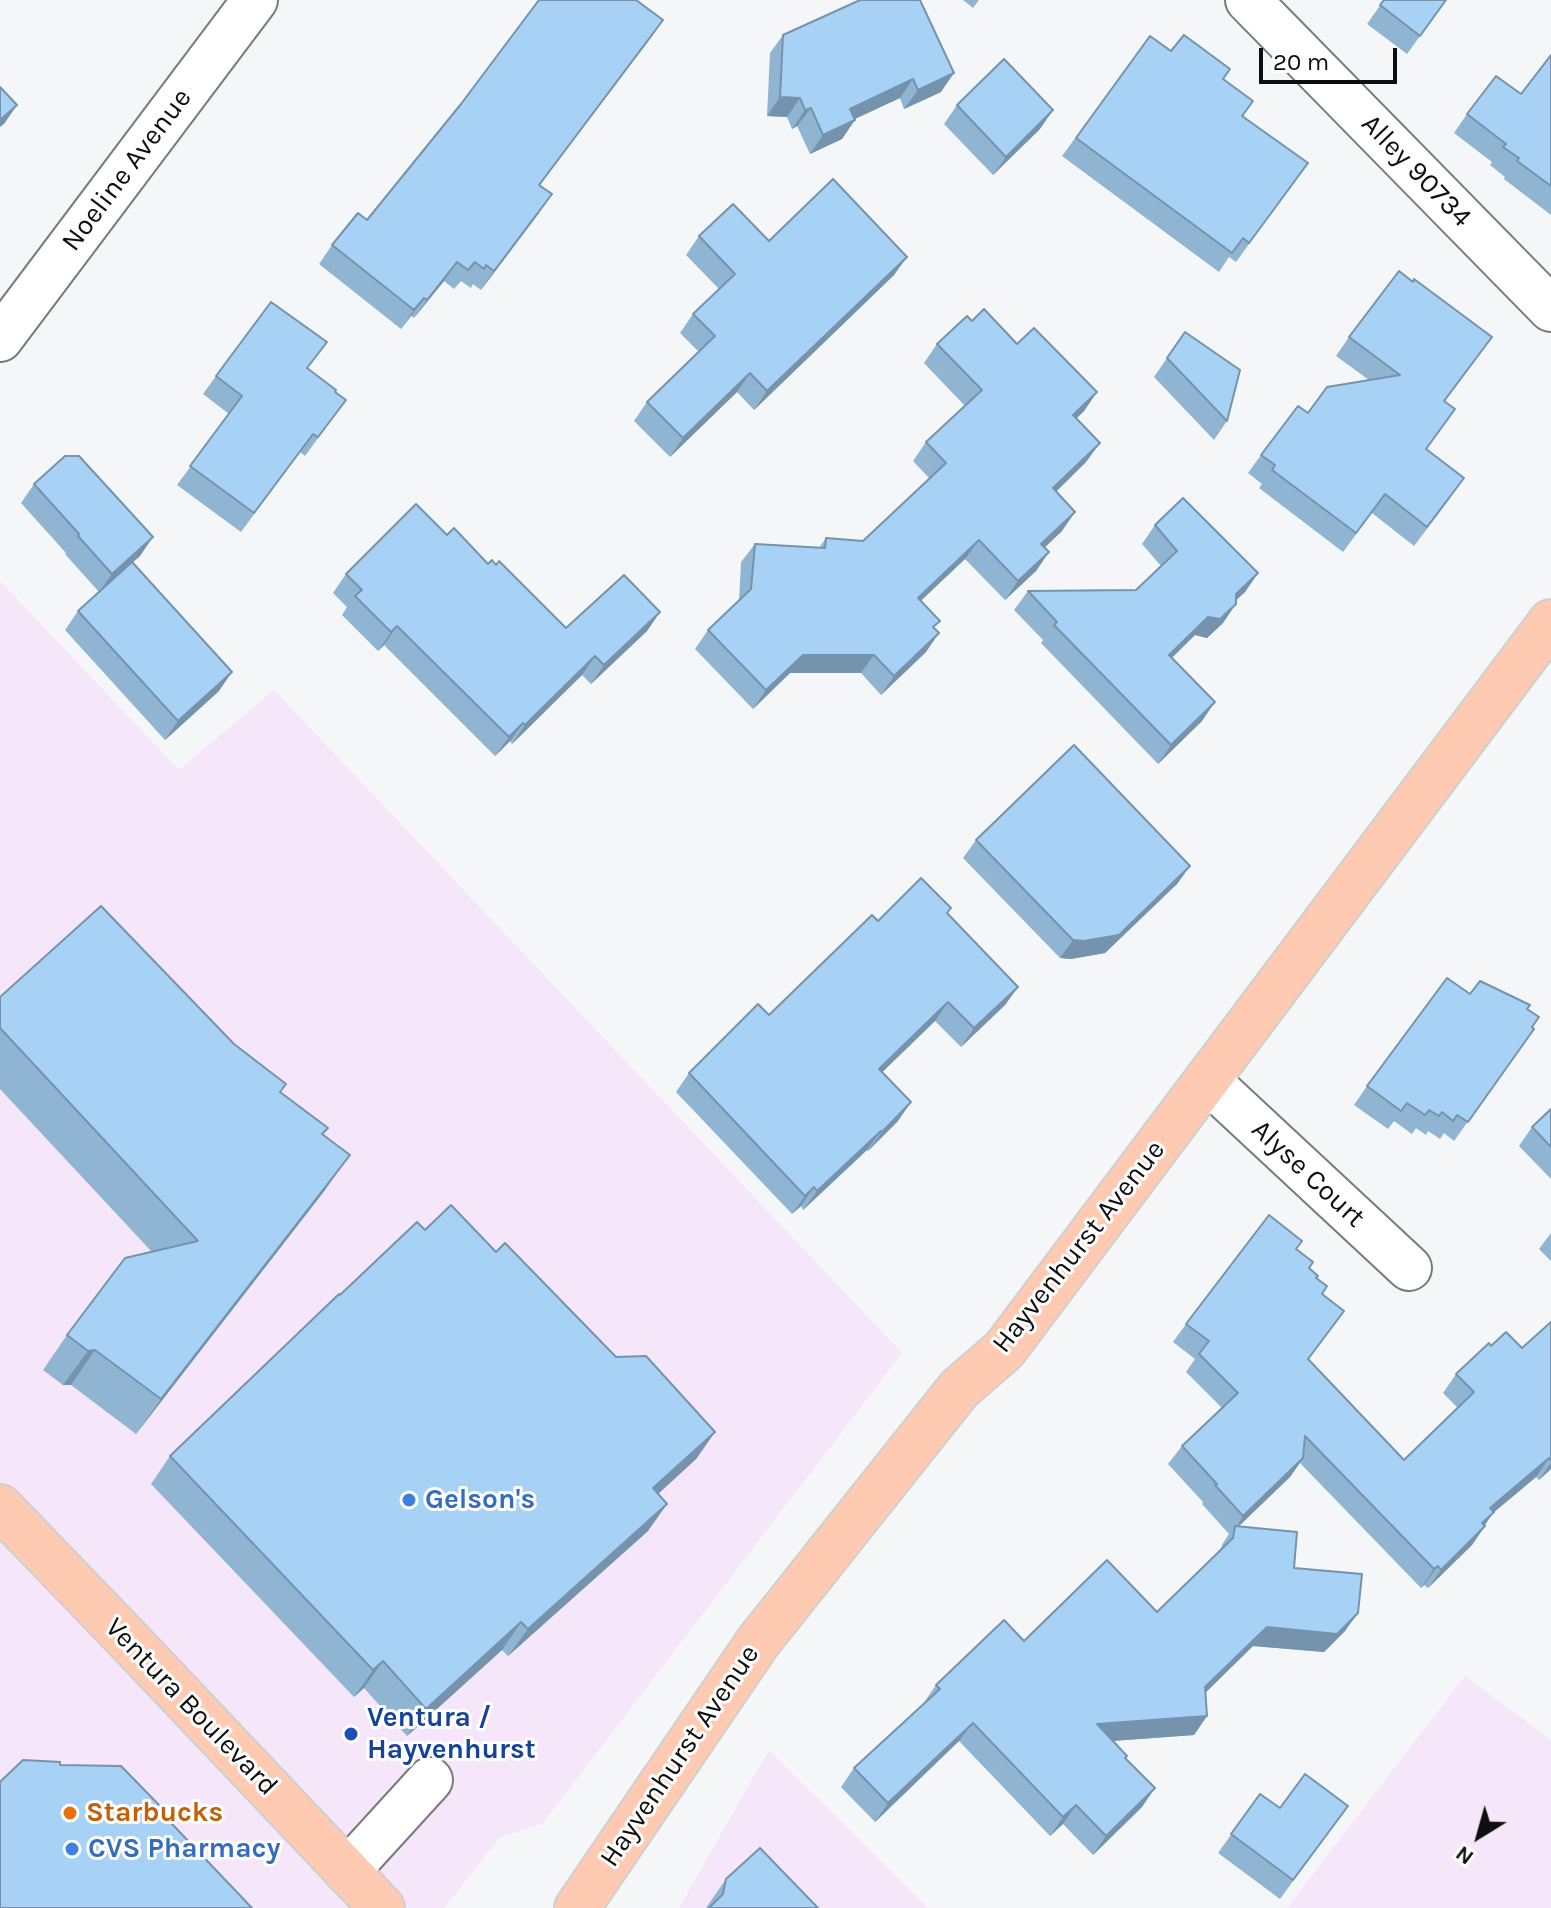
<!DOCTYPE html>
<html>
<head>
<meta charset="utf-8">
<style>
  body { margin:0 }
  #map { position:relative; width:1551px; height:1908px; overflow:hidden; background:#f4f6f8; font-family:Karla,sans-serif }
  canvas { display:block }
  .north { position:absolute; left:1439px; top:1796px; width:80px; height:80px; -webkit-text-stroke:6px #fff; paint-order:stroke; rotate:217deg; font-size:22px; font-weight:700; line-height:32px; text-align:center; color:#0d0e0e }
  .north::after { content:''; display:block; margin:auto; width:28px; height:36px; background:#0d0e0e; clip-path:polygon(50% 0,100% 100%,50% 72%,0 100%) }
  .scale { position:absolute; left:1259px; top:48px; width:138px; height:36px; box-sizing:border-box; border:4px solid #0d0e0e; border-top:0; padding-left:10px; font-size:24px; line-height:28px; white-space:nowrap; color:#0d0e0e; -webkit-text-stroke:6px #fff; paint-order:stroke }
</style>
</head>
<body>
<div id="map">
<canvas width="1551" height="1908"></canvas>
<div class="north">N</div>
<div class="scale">20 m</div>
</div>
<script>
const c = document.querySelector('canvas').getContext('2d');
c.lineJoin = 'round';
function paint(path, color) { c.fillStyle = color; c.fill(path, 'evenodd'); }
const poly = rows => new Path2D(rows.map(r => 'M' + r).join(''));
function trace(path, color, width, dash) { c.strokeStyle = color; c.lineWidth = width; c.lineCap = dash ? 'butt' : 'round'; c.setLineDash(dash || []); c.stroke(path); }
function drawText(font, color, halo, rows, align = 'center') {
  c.font = font + ' Karla,sans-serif'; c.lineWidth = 6; c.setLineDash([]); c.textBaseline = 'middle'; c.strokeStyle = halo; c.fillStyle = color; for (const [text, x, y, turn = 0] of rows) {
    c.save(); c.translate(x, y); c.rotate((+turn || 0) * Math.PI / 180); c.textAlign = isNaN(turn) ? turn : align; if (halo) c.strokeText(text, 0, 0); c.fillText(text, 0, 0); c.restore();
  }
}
paint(poly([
  [0,581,179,770,274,690,902,1353,543,1823,499,1838,444,1908,0,1908],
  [1465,1676,1551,1740,1551,1908,1287,1908],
  [769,1750,928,1908,679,1908]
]), '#f5e6f9');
const minor = poly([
  [1248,0,1551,309],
  [0,339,255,0],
  [1207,1080,1409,1268],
  [347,1871,430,1780]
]);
const major = poly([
  [0,1507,134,1646,382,1908],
  [577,1908,758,1642,959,1389,1004,1350,1551,622]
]);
trace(minor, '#787a7c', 48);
trace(major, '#cfcfcf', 48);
trace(minor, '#fff', 44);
trace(major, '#fecbb2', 44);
paint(poly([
  [861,0,941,92,904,109,900,98,855,119,842,139,810,154,797,126,792,129,787,117,767,116,770,53,783,35],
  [963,0,979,0,973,8],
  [1384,0,1446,0,1407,54,1367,24],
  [663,20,540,185,539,213,481,290,473,284,471,288,461,281,454,289,444,281,414,318,411,316,401,329,319,264,332,245,367,220,461,104],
  [1150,36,1171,51,1223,79,1253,101,1243,116,1308,163,1236,262,1229,257,1219,272,1062,156],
  [1551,55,1551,215,1504,179,1505,177,1490,165,1492,162,1454,133,1467,114,1521,94],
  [957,105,1040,129,993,175,944,124],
  [699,236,769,241,894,275,754,410,737,392,670,457,634,421,647,402,699,352,680,333,693,314,719,289,686,255],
  [972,321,1017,344,1097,392,1084,411,1076,419,1086,462,1056,492,1062,531,1044,548,1049,552,1036,571,1005,600,965,559,921,601,934,629,926,652,881,695,861,673,790,673,753,709,695,649,708,630,739,601,741,562,755,544,819,548,826,538,863,541,929,478,913,461,926,442,965,406,924,363,937,344],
  [1185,332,1227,421,1214,440,1154,377],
  [1349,337,1492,337,1445,401,1442,428,1426,449,1451,497,1414,546,1372,513,1343,552,1259,488,1262,484,1248,473,1261,455,1308,413,1369,380,1336,356],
  [308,369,346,400,305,456,300,452,241,532,177,485,229,414,203,394,216,376],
  [34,484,140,556,133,562,219,691,165,740,65,630,78,611,99,592,65,554,66,553,21,503],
  [1155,525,1258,573,1245,592,1236,600,1223,623,1207,638,1195,635,1172,658,1202,721,1158,764,1041,643,1043,640,1014,610,1028,591,1136,590,1161,566,1142,544],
  [447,535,488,564,566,628,660,612,647,631,591,684,582,675,512,744,510,741,495,756,384,645,378,651,342,615,347,607,333,593,346,574],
  [976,840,1190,866,1177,884,1105,953,1071,959,1060,958,963,858],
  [947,913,1018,987,1005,1005,961,1047,935,1021,882,1072,898,1121,868,1151,867,1150,803,1210,801,1206,792,1214,676,1092,689,1073,769,1015,878,921],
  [1470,994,1527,1009,1532,1027,1534,1029,1454,1141,1444,1133,1440,1139,1428,1131,1426,1135,1416,1128,1412,1134,1394,1121,1388,1129,1354,1105,1367,1086],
  [0,997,280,1092,328,1128,323,1135,325,1190,136,1434,71,1385,63,1385,43,1370,67,1335,152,1252,0,1089],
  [1551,1109,1551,1179,1519,1146,1532,1127],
  [425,1230,496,1252,616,1357,715,1432,696,1459,658,1494,648,1531,508,1656,502,1650,407,1736,364,1688,354,1697,151,1484,170,1456,340,1295],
  [1551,1233,1551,1261,1539,1249],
  [1297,1249,1316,1278,1322,1294,1344,1311,1308,1360,1404,1460,1458,1408,1443,1393,1456,1374,1491,1346,1522,1348,1551,1322,1551,1469,1539,1480,1536,1477,1493,1513,1472,1545,1428,1588,1424,1585,1421,1588,1300,1463,1290,1477,1238,1526,1294,1568,1345,1631,1324,1652,1253,1646,1205,1693,1207,1716,1194,1735,1113,1741,1126,1758,1142,1807,1093,1855,1063,1824,1050,1836,959,1741,875,1822,841,1787,854,1768,923,1704,936,1685,1024,1641,1157,1612,1221,1550,1222,1545,1229,1534,1202,1504,1203,1502,1168,1464,1182,1446,1222,1408,1186,1372,1195,1359,1173,1342,1186,1324],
  [1260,1794,1280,1808,1348,1806,1280,1899,1218,1853],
  [726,1879,818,1908,706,1908]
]), '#90b5d3');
paint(poly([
  [663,20,650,39,526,203,539,185],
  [954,73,941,92,904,109,918,90],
  [913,79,900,98,837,127,850,109],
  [780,97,800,98,787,117,767,116],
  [17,105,4,124,0,127,0,120],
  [811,108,797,126,792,129,805,110],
  [1053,110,1040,129,993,175,1006,157],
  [855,120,842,139,810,154,823,135],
  [552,194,539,213,481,290,494,271],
  [907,257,894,275,754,410,767,391],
  [457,262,444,281,414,318,427,300],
  [424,298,411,316,401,329,414,310],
  [750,373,737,392,670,457,683,438],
  [1097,392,1084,411,1060,434,1073,415],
  [1100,443,1086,462,1040,507,1053,488],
  [1075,512,1062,531,1028,563,1041,544],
  [153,537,140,556,99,592,112,574],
  [979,540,965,559,904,616,918,598],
  [1049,552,1036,571,1005,600,1018,581],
  [1258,573,1245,592,1223,613,1236,594],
  [1236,604,1223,623,1207,638,1195,635,1156,673,1169,655,1208,617],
  [660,612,647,631,591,684,604,665],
  [397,626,384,645,378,651,391,632],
  [939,633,926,652,881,695,894,676],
  [803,655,874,655,861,673,790,673,753,709,766,690],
  [595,656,582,675,512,744,525,725],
  [232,672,219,691,165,740,178,721],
  [1215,702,1202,721,1158,764,1171,745],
  [523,723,510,741,495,756,509,737],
  [1190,866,1177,884,1105,953,1071,959,1060,958,1073,940],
  [1018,987,1005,1005,961,1047,974,1028],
  [948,1002,935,1021,866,1088,879,1069],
  [911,1102,898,1121,868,1151,882,1132],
  [881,1131,867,1150,803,1210,817,1191],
  [350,1155,325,1190,136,1434,161,1399],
  [814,1187,801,1206,792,1214,805,1196],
  [95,1350,71,1385,63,1385,88,1351],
  [715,1432,696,1459,634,1516,653,1488],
  [1303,1458,1290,1477,1234,1531,1243,1516],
  [1549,1458,1536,1477,1493,1513,1480,1531,1469,1542,1490,1508],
  [1551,1463,1551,1469,1539,1480],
  [667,1504,648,1531,508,1656,528,1629],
  [1485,1526,1472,1545,1428,1588,1441,1570],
  [1438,1566,1424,1585,1421,1588,1434,1569],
  [1358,1613,1345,1631,1324,1652,1253,1646,1192,1706,1205,1687,1267,1627],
  [521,1622,502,1650,407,1736,426,1709],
  [383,1661,364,1688,354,1697,373,1670],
  [1207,1716,1194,1735,1084,1743,1097,1724],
  [973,1723,959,1741,875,1822,888,1803],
  [1155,1788,1142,1807,1093,1855,1106,1836],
  [1076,1805,1063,1824,1050,1836,1063,1817]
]), '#7593ac');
const building = poly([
  [539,0,636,0,663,20,539,185,552,194,494,271,486,265,484,269,475,262,468,270,457,262,427,300,424,298,414,310,332,245,358,213,367,220,461,104,539,0],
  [860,0,920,0,954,73,918,90,913,79,850,109,855,120,823,135,811,108,805,110,800,98,780,97,783,35,860,0],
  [1384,0,1446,0,1420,36,1380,5,1384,0],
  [1184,35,1230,69,1223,79,1253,101,1242,116,1308,163,1249,243,1243,238,1232,253,1076,138,1150,36,1171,51,1184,35],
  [1551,55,1551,186,1517,161,1519,158,1503,147,1506,144,1467,114,1496,76,1521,94,1551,55],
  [1004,59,1053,110,1006,157,957,105,1004,59],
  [0,87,17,105,0,120,0,87],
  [833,179,907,257,767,391,750,373,683,438,647,402,715,336,693,314,735,274,699,236,733,204,769,241,833,179],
  [1399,271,1413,282,1414,279,1492,337,1444,401,1455,409,1426,449,1464,478,1427,527,1385,494,1356,533,1272,470,1275,465,1261,455,1298,406,1308,413,1327,387,1400,375,1349,337,1399,271],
  [271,302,327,342,307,368,336,390,335,392,346,400,318,437,313,434,254,513,190,466,242,396,216,376,271,302],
  [984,309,1017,344,1034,328,1097,392,1073,415,1100,443,1053,488,1075,512,1041,544,1049,552,1018,581,979,540,918,598,940,621,933,627,939,633,894,676,874,655,803,655,766,690,708,630,751,589,755,544,825,548,826,538,863,541,946,463,926,442,982,390,937,344,967,316,972,321,984,309],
  [1185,332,1240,370,1227,421,1167,358,1185,332],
  [65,456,79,456,153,537,112,574,78,536,79,534,34,484,65,456],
  [1183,498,1258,573,1236,594,1236,604,1220,619,1208,617,1169,655,1215,702,1171,745,1054,625,1057,622,1028,591,1136,590,1177,551,1155,525,1183,498],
  [416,504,447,535,454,528,488,564,492,560,496,565,499,561,566,628,624,575,660,612,604,665,595,656,525,725,523,723,509,737,397,626,391,632,355,596,362,590,346,574,416,504],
  [132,562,232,672,178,721,78,611,132,562],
  [1074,745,1190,866,1119,935,1084,941,1073,940,976,840,1074,745],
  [921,878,951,908,947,913,1018,987,974,1028,948,1002,879,1069,911,1102,882,1132,881,1131,817,1191,814,1187,805,1196,689,1073,758,1004,769,1015,872,915,878,921,921,878],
  [101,906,234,1044,286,1084,280,1092,328,1128,322,1134,350,1155,161,1399,95,1350,88,1351,67,1335,125,1258,198,1241,0,1028,0,997,101,906],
  [1447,978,1470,994,1480,981,1530,1005,1527,1009,1539,1017,1532,1027,1534,1029,1468,1122,1457,1115,1453,1121,1442,1112,1439,1116,1429,1110,1425,1115,1407,1103,1401,1111,1367,1086,1447,978],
  [1551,1109,1551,1147,1532,1127,1551,1109],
  [451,1205,496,1252,505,1243,616,1357,646,1356,715,1432,653,1488,667,1504,528,1629,521,1622,426,1709,383,1661,373,1670,170,1456,339,1294,340,1295,417,1222,425,1230,451,1205],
  [1269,1215,1302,1241,1296,1249,1313,1262,1309,1268,1318,1276,1316,1278,1327,1286,1322,1294,1344,1311,1308,1359,1404,1460,1474,1392,1456,1374,1489,1343,1491,1346,1506,1332,1522,1348,1551,1322,1551,1461,1549,1458,1490,1508,1494,1512,1482,1523,1485,1526,1441,1570,1438,1566,1434,1569,1305,1436,1303,1458,1243,1516,1215,1485,1217,1484,1182,1446,1238,1393,1199,1354,1209,1341,1186,1324,1269,1215],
  [1235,1526,1297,1532,1294,1568,1362,1574,1358,1613,1337,1634,1267,1627,1205,1687,1207,1716,1097,1724,1127,1756,1125,1758,1155,1788,1106,1836,1076,1805,1063,1817,973,1723,888,1803,854,1768,940,1689,936,1685,1004,1620,1024,1641,1107,1560,1157,1612,1233,1538,1235,1526],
  [23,1760,60,1762,60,1765,121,1766,161,1807,175,1822,172,1824,252,1908,0,1908,0,1782,23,1760],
  [1305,1774,1348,1806,1293,1880,1231,1834,1260,1794,1280,1808,1305,1774],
  [760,1848,818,1908,709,1908,723,1894,726,1879,760,1848]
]);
paint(building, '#a7d2f5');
trace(building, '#7593ac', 2);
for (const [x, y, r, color] of [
  [409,1500,8,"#3f7fe0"],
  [351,1734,8,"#1a4fb4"],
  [70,1813,8,"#e8710a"],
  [72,1849,8,"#3f7fe0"]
]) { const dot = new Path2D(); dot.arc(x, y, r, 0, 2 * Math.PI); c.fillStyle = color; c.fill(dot); trace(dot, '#fff', 3); }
drawText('28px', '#0d0e0e', '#fff', [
  ["Noeline Avenue",127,170,-53],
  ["Alley 90734",1416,171,46],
  ["Alyse Court",1308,1174,43],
  ["Hayvenhurst Avenue",1079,1247,-52],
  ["Ventura Boulevard",191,1707,46],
  ["Hayvenhurst Avenue",680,1756,-56]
]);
drawText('bold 28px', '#366cbe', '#fff', [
  ["Gelson's",425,1500],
  ["CVS Pharmacy",88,1849]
], 'left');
drawText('bold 28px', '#164399', '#fff', [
  ["Ventura /",367,1718],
  ["Hayvenhurst",367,1750]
], 'left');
drawText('bold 28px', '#c56008', '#fff', [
  ["Starbucks",86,1813]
], 'left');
</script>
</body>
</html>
